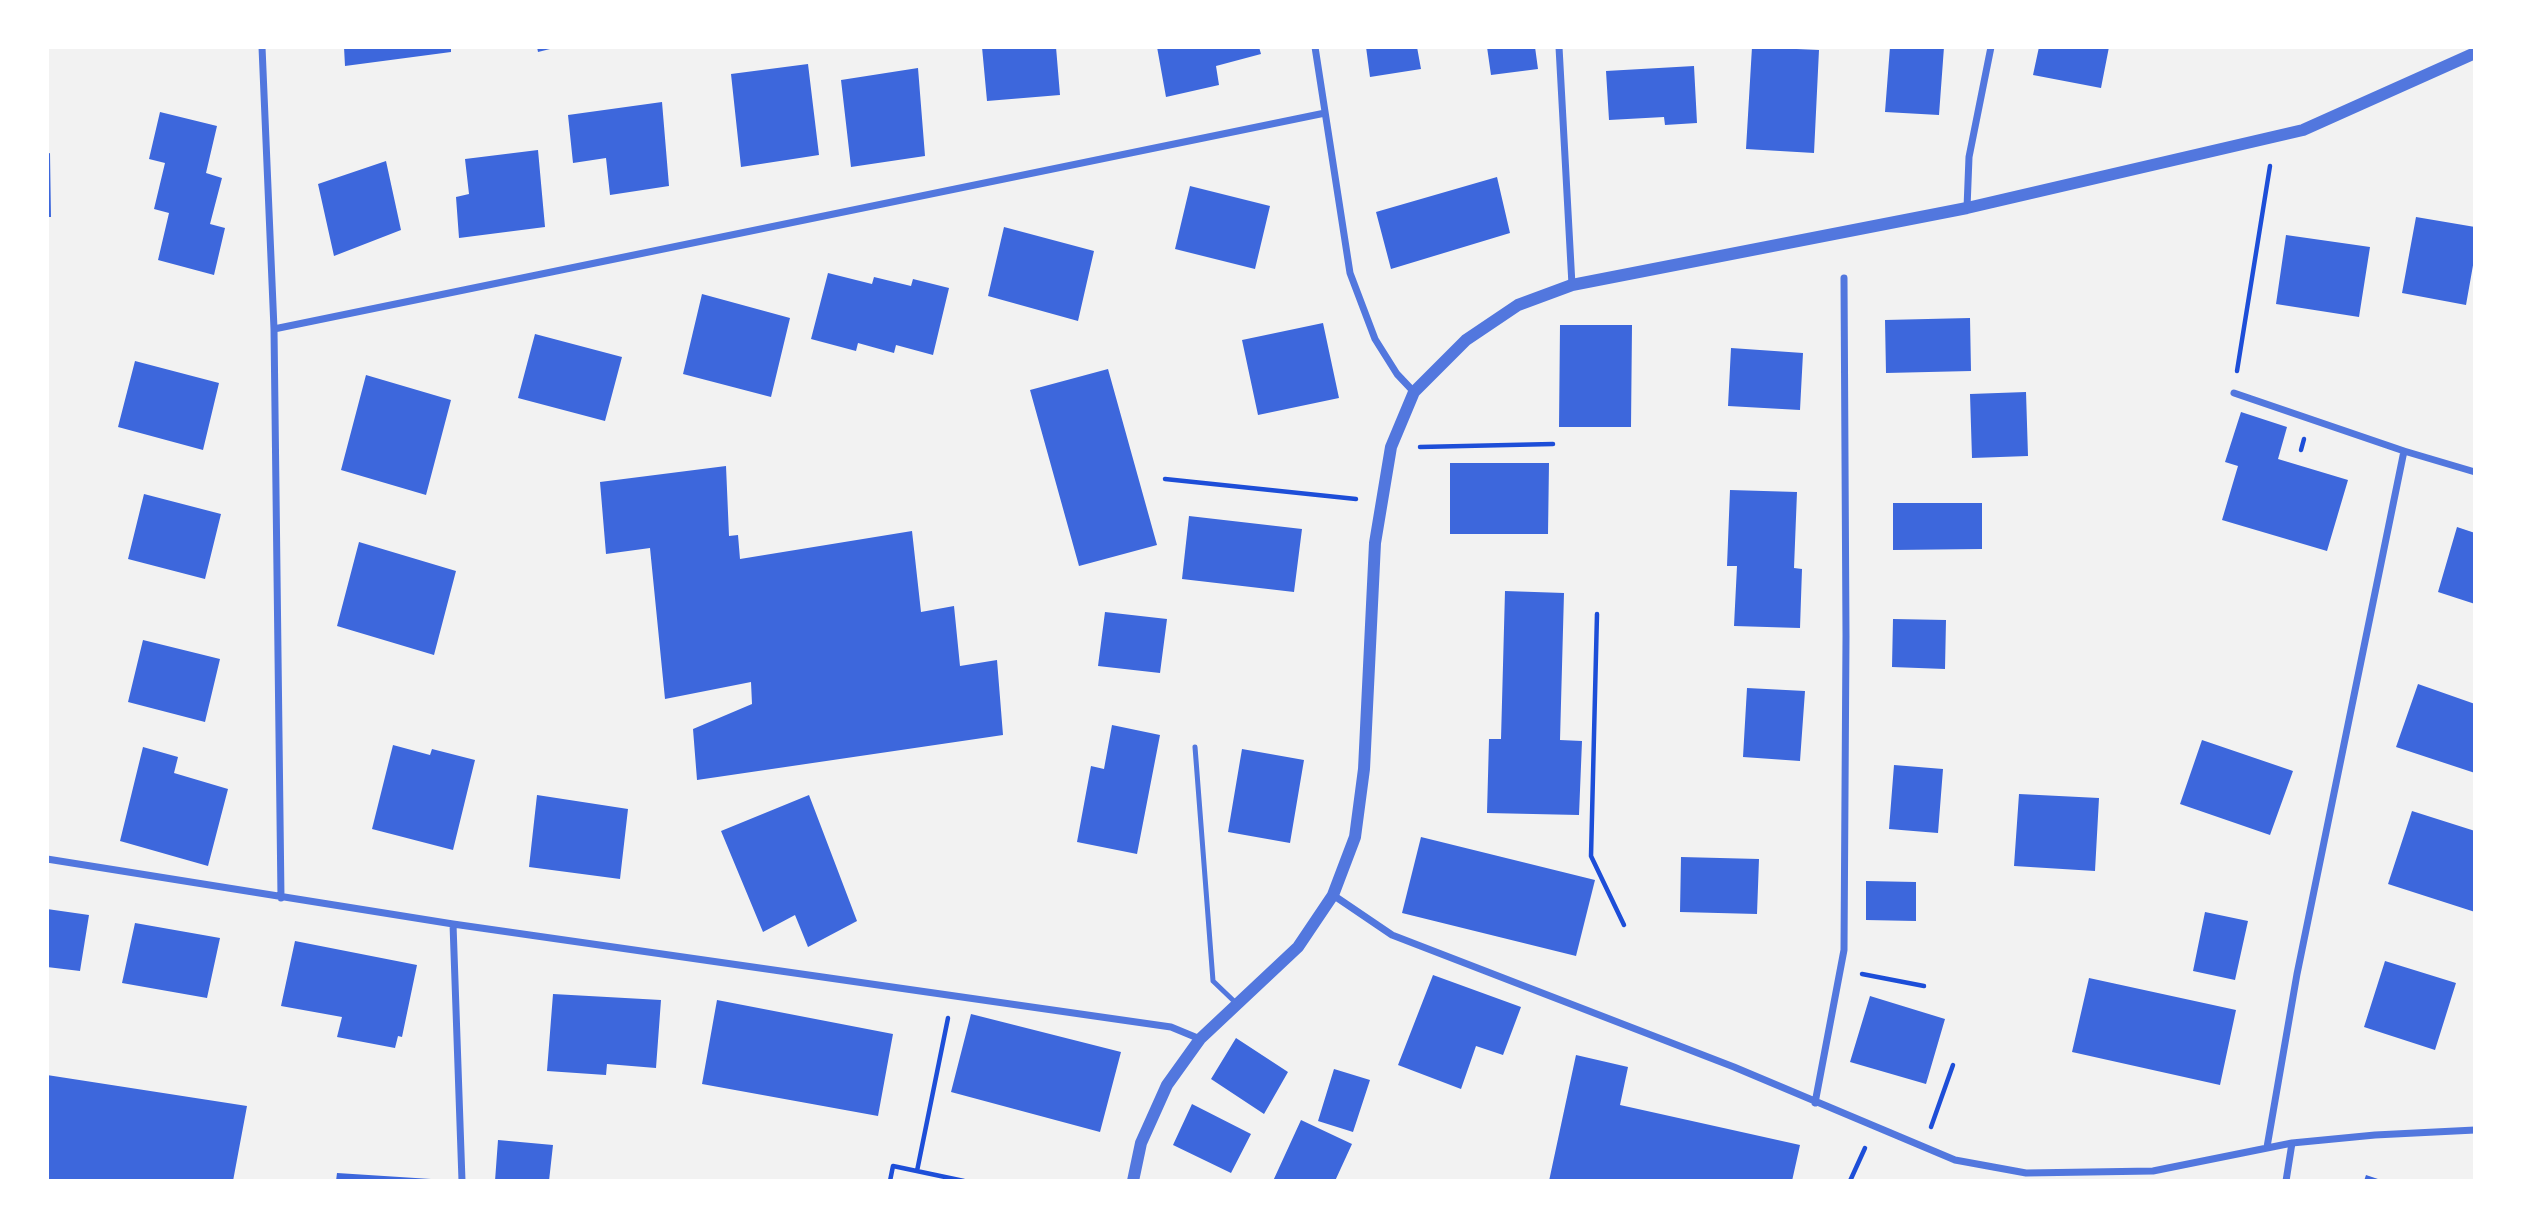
<!DOCTYPE html>
<html>
<head>
<meta charset="utf-8">
<style>
  body { margin:0 }
  #map { position:relative; width:2522px; height:1228px; overflow:hidden; background:#f2f2f2; font-family:"Playfair Display",serif }
  canvas { display:block }
  .frame { position:absolute; inset:0; border:49px solid #fff; pointer-events:none }
</style>
</head>
<body>
<div id="map">
<canvas width="2522" height="1228"></canvas>
<div class="frame"></div>
</div>
<script>
const c = document.querySelector('canvas').getContext('2d');
c.lineJoin = 'round';
function paint(path, color) { c.fillStyle = color; c.fill(path, 'evenodd'); }
const poly = rows => new Path2D(rows.map(r => 'M' + r).join(''));
function trace(path, color, width, dash) { c.strokeStyle = color; c.lineWidth = width; c.lineCap = dash ? 'butt' : 'round'; c.setLineDash(dash || []); c.stroke(path); }
paint(poly([
  [344,47,451,47,451,52,345,66],
  [537,47,554,47,554,48,538,52],
  [982,47,1056,47,1060,95,987,101],
  [1157,47,1259,47,1261,54,1216,66,1219,85,1166,97],
  [1366,47,1417,47,1421,69,1370,77],
  [1487,47,1535,47,1538,69,1491,75],
  [1752,47,1819,50,1814,153,1746,149],
  [1890,47,1944,47,1939,115,1885,112],
  [2039,47,2109,47,2101,88,2033,75],
  [808,64,819,155,741,167,731,74],
  [1694,66,1697,123,1665,125,1664,117,1609,120,1606,71],
  [918,68,925,156,851,167,841,80],
  [662,102,669,186,610,195,606,158,573,163,568,115],
  [160,112,217,126,206,173,222,178,210,224,225,228,214,275,158,260,169,213,154,209,165,163,149,159],
  [538,150,545,227,459,238,456,197,469,194,465,159],
  [50,153,51,217,47,217,47,154],
  [386,161,401,230,334,256,318,184],
  [1497,177,1510,233,1391,269,1376,212],
  [1190,186,1270,206,1255,269,1175,249],
  [2416,217,2475,227,2475,254,2466,305,2402,293],
  [1004,227,1094,251,1078,321,988,296],
  [2286,235,2370,247,2359,317,2276,304],
  [828,273,872,284,874,277,911,286,913,279,949,288,933,355,896,345,894,353,858,343,856,351,811,339],
  [702,294,790,318,771,397,683,374],
  [1970,318,1971,371,1886,373,1885,320],
  [1323,323,1339,398,1258,415,1242,340],
  [1560,325,1632,325,1631,427,1559,427],
  [535,334,622,357,605,421,518,398],
  [1731,348,1803,353,1800,410,1728,406],
  [135,361,219,383,203,450,118,427],
  [1108,369,1157,545,1079,566,1030,390],
  [366,375,451,400,426,495,341,470],
  [2026,392,2028,456,1972,458,1970,394],
  [2241,412,2287,427,2278,459,2348,480,2327,551,2222,520,2238,466,2225,462],
  [1450,463,1549,463,1548,534,1450,534],
  [726,466,729,536,738,535,740,559,912,531,921,612,954,606,960,666,997,660,1003,735,697,780,693,729,752,704,751,682,665,699,650,548,606,554,600,482],
  [1730,490,1797,492,1794,568,1802,569,1800,628,1734,626,1737,566,1727,566],
  [144,494,221,514,205,579,128,559],
  [1893,503,1982,503,1982,549,1893,550],
  [1189,516,1302,529,1294,592,1182,579],
  [2457,527,2475,533,2475,604,2438,592],
  [359,542,456,571,434,655,337,626],
  [1505,591,1564,593,1560,740,1582,741,1579,815,1487,813,1489,739,1501,739],
  [1105,612,1167,619,1160,673,1098,666],
  [1893,619,1946,620,1945,669,1892,667],
  [143,640,220,659,205,722,128,702],
  [2418,684,2475,704,2475,773,2396,747],
  [1747,688,1805,691,1800,761,1743,757],
  [1112,725,1160,735,1137,854,1077,842,1091,766,1104,769],
  [2202,740,2293,771,2270,835,2180,804],
  [393,745,430,755,432,749,475,760,453,850,372,829],
  [143,747,178,757,174,773,228,789,208,866,120,841],
  [1242,749,1304,760,1290,843,1228,832],
  [1894,765,1943,769,1938,833,1889,829],
  [2019,794,2099,798,2095,871,2014,866],
  [537,795,628,809,620,879,529,867],
  [809,795,857,921,808,947,795,915,763,932,721,831],
  [2412,811,2475,831,2475,912,2388,884],
  [1421,837,1595,880,1576,956,1402,913],
  [1681,857,1759,859,1757,914,1680,912],
  [1866,881,1916,882,1916,921,1866,920],
  [47,909,89,915,80,971,47,967],
  [2205,912,2248,921,2235,980,2193,971],
  [135,923,220,938,207,998,122,983],
  [295,941,417,965,402,1037,398,1036,395,1048,337,1037,342,1017,281,1006],
  [2385,961,2456,983,2435,1050,2364,1027],
  [1433,975,1521,1007,1503,1055,1476,1046,1461,1089,1398,1065],
  [2089,978,2236,1010,2220,1085,2072,1052],
  [553,994,661,1000,656,1068,607,1064,606,1075,547,1071],
  [1870,996,1945,1019,1926,1084,1850,1062],
  [717,1000,893,1034,878,1116,702,1084],
  [971,1014,1121,1052,1100,1132,951,1092],
  [1236,1038,1288,1072,1264,1114,1211,1079],
  [1576,1055,1628,1067,1620,1105,1800,1145,1792,1181,1549,1181],
  [1334,1069,1370,1080,1353,1132,1318,1121],
  [47,1075,247,1106,233,1181,47,1181],
  [1192,1104,1251,1134,1231,1173,1173,1145],
  [1301,1120,1352,1144,1335,1181,1273,1181],
  [498,1140,553,1145,549,1181,495,1181],
  [337,1173,431,1179,431,1181,336,1181],
  [2366,1175,2381,1180,2381,1181,2364,1181]
]), '#3d67dc');
trace(poly([
  [2237,371,2270,166],
  [1420,447,1553,444],
  [2301,450,2304,439],
  [1165,479,1356,499],
  [1597,614,1591,856,1624,925],
  [1862,974,1924,986],
  [1931,1127,1953,1065],
  [917,1171,948,1018],
  [890,1181,893,1166,964,1181],
  [1850,1181,1865,1148]
]), '#1d4ed8', 4.5);
trace(poly([
  [1195,747,1213,981,1237,1004]
]), '#5277de', 5);
trace(poly([
  [262,47,274,329,281,898],
  [1315,47,1350,273,1375,339,1397,374,1414,392],
  [1559,47,1572,285],
  [1967,208,1969,157,1991,47],
  [274,329,1325,113],
  [2234,393,2404,451,2297,974,2267,1147],
  [2404,451,2475,472],
  [47,859,453,924,1171,1027,1200,1039],
  [1333,895,1392,935,1734,1067,1955,1160,2026,1173,2153,1171,2292,1143,2375,1135,2475,1130],
  [453,924,462,1181],
  [1815,1103,1844,950,1846,636,1844,278],
  [2286,1181,2292,1143]
]), '#5277de', 7);
trace(poly([
  [1133,1181,1141,1143,1167,1085,1200,1039,1298,947,1333,895,1355,837,1364,769,1375,543,1391,447,1414,392,1466,340,1518,305,1572,285,1967,208,2303,130,2475,53]
]), '#5277de', 12);
</script>
</body>
</html>
